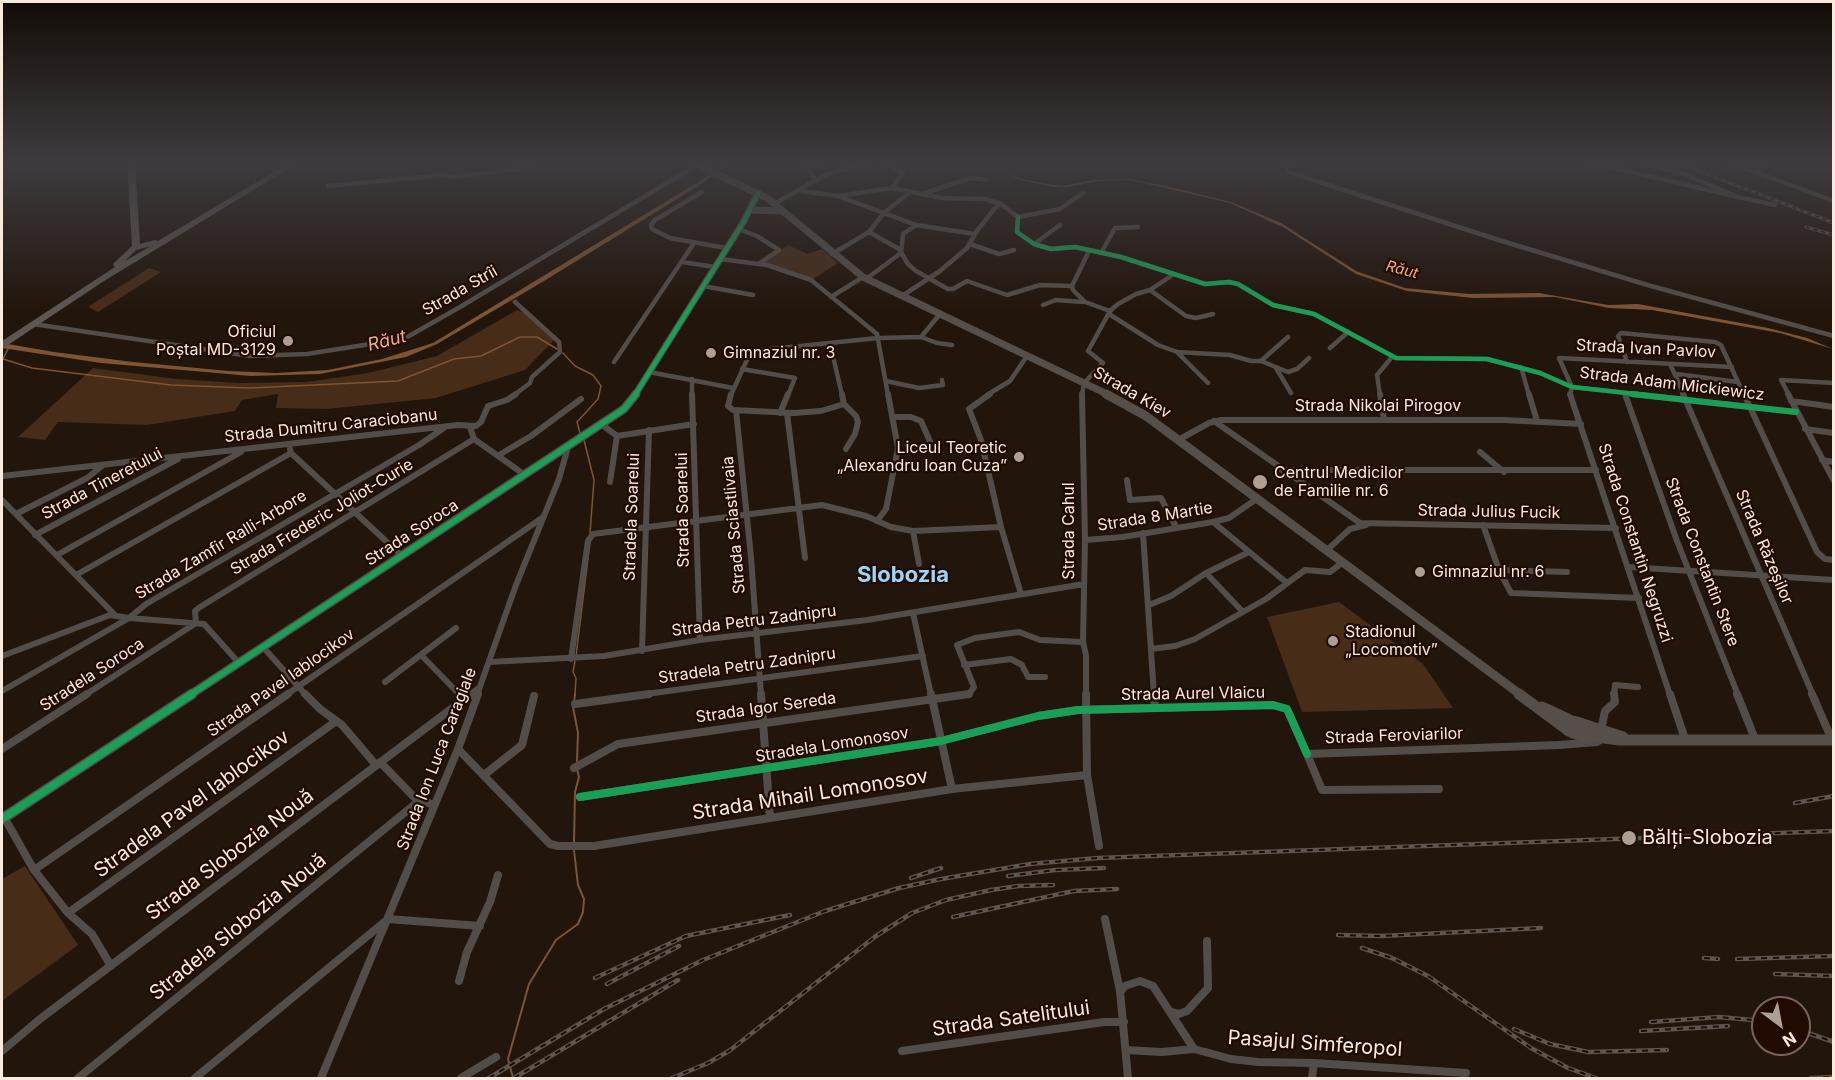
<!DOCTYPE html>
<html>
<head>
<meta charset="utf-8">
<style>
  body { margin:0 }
  #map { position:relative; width:1835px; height:1080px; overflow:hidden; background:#22150b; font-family:Inter,sans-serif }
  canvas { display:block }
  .frame { position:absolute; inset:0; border:3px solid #fae9dd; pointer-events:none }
  .north { position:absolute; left:1751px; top:996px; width:60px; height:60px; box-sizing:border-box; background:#210b00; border:2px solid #786458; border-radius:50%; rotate:148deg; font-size:16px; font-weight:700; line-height:24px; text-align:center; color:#fae9dd }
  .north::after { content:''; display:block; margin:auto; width:21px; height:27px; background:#ae9f94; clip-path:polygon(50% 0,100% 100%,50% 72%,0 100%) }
</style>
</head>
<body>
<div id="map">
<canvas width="1835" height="1080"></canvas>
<div class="frame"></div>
<div class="north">N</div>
</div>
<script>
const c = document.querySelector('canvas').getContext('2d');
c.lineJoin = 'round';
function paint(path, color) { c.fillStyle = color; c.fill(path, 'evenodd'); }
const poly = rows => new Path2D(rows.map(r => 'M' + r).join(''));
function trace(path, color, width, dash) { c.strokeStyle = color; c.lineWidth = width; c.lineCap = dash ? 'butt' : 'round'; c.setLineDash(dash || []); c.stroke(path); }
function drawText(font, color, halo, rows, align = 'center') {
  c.font = font + ' Inter,sans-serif'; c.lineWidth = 4.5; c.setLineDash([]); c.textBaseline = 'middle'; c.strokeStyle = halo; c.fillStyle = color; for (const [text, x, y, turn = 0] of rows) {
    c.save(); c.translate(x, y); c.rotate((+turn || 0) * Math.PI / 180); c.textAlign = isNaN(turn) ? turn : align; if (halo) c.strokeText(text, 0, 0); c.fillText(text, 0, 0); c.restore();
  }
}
paint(poly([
  [788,245,807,254,822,249,838,263,813,279,762,262],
  [149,268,161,272,98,312,88,307],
  [517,310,527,314,556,338,525,370,436,398,327,409,276,408,278,394,242,400,235,411,147,425,58,422,45,440,18,437,93,368,177,379,239,383,307,382,368,373,437,356],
  [1339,602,1423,664,1453,708,1302,712,1267,617],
  [25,866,78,945,2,1001,2,879]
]), '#472c18');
paint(poly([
  [728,161,732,161,703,183,544,281,437,344,406,357,320,374,251,376,101,363,2,348,2,343,54,352,133,362,229,371,276,373,328,370,382,359,433,343,698,182],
  [982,161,1022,179,1047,184,1064,186,1092,180,1130,179,1166,186,1231,202,1281,223,1356,271,1405,288,1469,294,1539,293,1608,305,1638,304,1768,328,1807,338,1833,349,1780,333,1652,310,1609,308,1555,297,1473,298,1407,291,1356,274,1283,227,1230,203,1130,180,1099,181,1067,187,1052,187,1021,180]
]), '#7e5433');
trace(poly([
  [8,349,3,359,32,368,171,385,250,388,398,381,454,359,481,356,520,337,537,337,557,349],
  [563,353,575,366,593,375,601,386,598,399,577,422,580,433],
  [584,440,594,480,590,533],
  [576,656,590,542],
  [575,695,576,678,573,672,575,661]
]), '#7e5433', 1.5);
trace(poly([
  [574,703,575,694],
  [573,707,578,733,577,761],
  [574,842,575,792,579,777,577,769],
  [513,1078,508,1059,529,984,556,940,578,924,583,912,584,899,578,885,574,850]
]), '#7e5433', 2);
trace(poly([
  [277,161,292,164],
  [879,161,903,173,892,188],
  [1291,161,1285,168,1288,172,1502,241,1651,286,1834,336],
  [1585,161,1738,197],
  [1637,161,1686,175,1738,197,1775,205],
  [1725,161,1834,201],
  [1760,161,1762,175],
  [816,181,808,167,825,161],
  [328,186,444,175,453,177,528,168,529,161],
  [801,191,838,196,892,188,942,198,985,199,1001,204,1018,217],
  [702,192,655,220,651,225,652,229,670,238,726,248],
  [922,194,971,178,986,180],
  [838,196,916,225,975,234],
  [774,204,823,176,870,161],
  [1018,217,1017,232,1034,244,1051,249,1075,247,1121,257,1205,284,1229,282,1238,284,1273,305,1314,314,1396,358,1487,359,1540,373,1572,387,1645,395],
  [1018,217,1060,209,1083,193],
  [739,229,757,236,779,250,760,263],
  [869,232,899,249,908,264,916,271,948,289,953,289,967,281,1007,295,1040,285,1072,286],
  [970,244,999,254,1014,250],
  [1034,244,1060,225],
  [1089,251,1072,286,1073,290,1085,302,1110,311],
  [1101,253,1115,228,1138,227],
  [832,254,869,232,884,213,910,192],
  [720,259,767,265,811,280,877,334,888,395],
  [682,262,715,267],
  [866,279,901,253,903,234,916,225],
  [703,286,753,295],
  [1150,290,1186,316,1196,318,1213,314],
  [902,296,940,271,967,248,977,231,995,208,1001,204],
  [831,297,863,277],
  [1043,305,1056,300,1083,302],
  [1109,314,1158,345,1177,352,1230,355,1251,361,1261,361,1288,372,1297,369,1309,358],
  [33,324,250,356,307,354,396,340,409,336,460,307,697,165],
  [921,337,937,343,952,345],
  [830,343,842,395],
  [1330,348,1348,332],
  [1177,352,1208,383],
  [1261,361,1288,337],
  [614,362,694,243],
  [1627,362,1618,336,1621,333,1715,342,1721,345,1744,395],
  [1671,366,1684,395],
  [1521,367,1529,395],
  [1276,368,1291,393],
  [742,369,795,378,788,395],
  [649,372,733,388],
  [1676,374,1738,382],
  [692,379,692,395],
  [886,381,919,388,943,385,942,380],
  [1625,393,1626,395],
  [514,395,530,383,532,377,560,352,559,342,515,302],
  [731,395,751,351,878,338,921,337,940,314],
  [987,395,1010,381,1027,356],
  [1082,395,1084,383,1103,363,1088,351,1110,311,1118,304,1136,294,1150,290,1174,274],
  [1380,395,1377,375,1392,357],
  [1570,395,1572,387,1559,358,1732,367],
  [1789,395,1781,380,1834,383]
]), '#534d49', 4.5);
trace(poly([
  [692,394,700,640],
  [731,394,728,406,733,410,794,413,821,411,844,404],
  [842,394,844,404,856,416,858,422,855,434,846,449],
  [990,394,969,409,981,440,1001,527,1021,594],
  [1082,394,1085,540,1083,642,1086,655,1086,695],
  [1380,394,1384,419],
  [1529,394,1537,421],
  [1570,394,1670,695],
  [1625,394,1677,541,1738,695],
  [1632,394,1796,412],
  [1683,394,1813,695],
  [1744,394,1817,552,1825,559,1834,560],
  [1788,394,1834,481],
  [1791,401,1834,407],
  [736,410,751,557,761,695],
  [780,413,788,394],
  [787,413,805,558],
  [893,417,911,417,921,421,932,446],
  [1214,421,1360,523,1616,528],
  [601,424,617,436],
  [470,427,474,439,525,475],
  [1805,429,1834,433],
  [1180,439,1209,423,1221,420,1504,420,1581,424],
  [290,449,291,453,402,556],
  [1480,452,1504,472],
  [499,455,531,436,581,399],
  [1822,460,1834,462],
  [1282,470,1596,470],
  [2,476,458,425,476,426,481,422,488,406,507,400,516,394],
  [1127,480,1130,500,1161,498,1176,527],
  [610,482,617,436,694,424],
  [2,500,114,614],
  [16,514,87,478,102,466],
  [877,521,886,509,898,448,888,394],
  [1213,522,1287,583],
  [1483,525,1499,570,1511,593,1639,598],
  [913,531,919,564],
  [1143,533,1154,695],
  [35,535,178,459],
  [1085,540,1123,537,1213,522,1229,518,1258,498],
  [1327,550,1350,529,1366,525],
  [57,555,241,452],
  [1628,567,1834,580],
  [1499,570,1567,572],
  [1206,573,1243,612],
  [76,575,291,453],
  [1149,605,1171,596,1206,573,1249,552],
  [913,613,931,695],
  [263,647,306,695],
  [1151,649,1175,646,1195,639,1266,599,1305,570,1330,572,1343,562],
  [642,651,649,430],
  [2,656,110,615,129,618,146,604,419,445,444,428],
  [422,656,460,695],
  [571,659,588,541,593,534,822,505,866,516,891,527,913,531,1001,527],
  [489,662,604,656,700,640,867,620,1084,584],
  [964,665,1011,659,1022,665,1028,677,1045,677],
  [385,682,456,628],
  [2,691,129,618,204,624,239,663],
  [85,695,196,623,195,611,200,607,474,439],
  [286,695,542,518],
  [469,695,479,688],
  [477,695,516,585,559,479,568,447],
  [639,695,923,656],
  [960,695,969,694,974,687,957,645,975,638,1019,632,1040,640,1083,642],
  [1614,695,1615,685,1638,687]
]), '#534d49', 6);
trace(poly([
  [305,694,320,709,342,725,376,765],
  [459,694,463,698],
  [761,694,770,818],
  [931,694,952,789],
  [1086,694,1087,775,1099,846],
  [1154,694,1155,708],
  [1670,694,1685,739],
  [1737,694,1755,739],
  [1812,694,1832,740],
  [575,704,649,694],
  [1601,730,1605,711,1615,702,1614,694],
  [2,749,87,694],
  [458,749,550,844,558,846,594,846,952,789,1087,775],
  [380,762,415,798,434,805],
  [574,768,618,744,969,694],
  [484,775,522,745,534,696],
  [1439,789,1322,790,1307,754,1559,745,1597,742,1601,739],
  [580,797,941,741,1038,716,1078,710,1273,705,1287,709,1307,754],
  [4,817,34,870,68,913,92,934,111,966],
  [34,870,288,694],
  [68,913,335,722],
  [1105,919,1120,991,1128,1078],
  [459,981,467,952,490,902,498,875],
  [1121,991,1125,986,1140,981,1153,986,1194,1049],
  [1172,1012,1179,1014,1187,1011,1208,988,1207,941],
  [1126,1050,1162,1052,1194,1049,1231,1059,1258,1062,1314,1063,1466,1073],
  [2,1051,40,1019,471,694],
  [902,1051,1104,1022,1124,1022],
  [78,1078,419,801],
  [195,1078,388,919,480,926],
  [321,1078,458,749,478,694],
  [461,1078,496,1057],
  [1312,1078,1314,1063]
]), '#534d49', 8);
trace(poly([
  [689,161,767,198,863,277,1109,395],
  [750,210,783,211],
  [635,395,744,221,758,193]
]), '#554e49', 7);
trace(poly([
  [1106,394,1146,416,1521,695],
  [190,695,624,409,636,394]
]), '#554e49', 9);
trace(poly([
  [1519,694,1565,728],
  [1542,707,1568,719],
  [1566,720,1577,722,1581,727,1581,732,1573,733,1567,730,1563,724,1566,720],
  [1577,722,1623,737],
  [1576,734,1619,740,1834,740],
  [2,819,192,694]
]), '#554e49', 11);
paint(poly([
  [127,161,135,161,140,244,155,240,158,241,292,161,301,161,104,281,5,347,2,348,2,341,115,267,113,265,114,263,132,246,127,161],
  [151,246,125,261,136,250,151,246]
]), '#5d5651');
const railFar1 = poly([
  [1673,161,1834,223],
  [1806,227,1834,235]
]);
const rail = poly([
  [1795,803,1834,796],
  [1008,876,1055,870,1104,868],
  [911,878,941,868],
  [953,917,1074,891,1117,889],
  [1338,935,1382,936,1541,928],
  [1362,948,1392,958,1428,976,1531,1048,1568,1068,1596,1078],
  [1704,958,1718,959],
  [1737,959,1834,956],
  [1775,974,1834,976],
  [595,978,686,936,790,915],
  [607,984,679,946],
  [1651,1022,1719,1017,1763,1021],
  [1514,1029,1550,1044,1588,1052,1667,1050],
  [1799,1030,1834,1042],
  [1641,1031,1728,1026],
  [489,1078,604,1009,703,960,825,911,899,888,941,879,1030,864,1098,858,1834,831],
  [514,1078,678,980],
  [672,1078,708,1063,729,1051,876,936,912,913,946,900,991,890,1018,886,1053,885],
  [1811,1078,1834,1077]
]);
trace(railFar1, '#5c5550', 3);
trace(rail, '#5c5550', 4.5);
trace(railFar1, '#210b00', 1.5, [4]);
trace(rail, '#210b00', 2, [6]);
trace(poly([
  [1018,217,1017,232,1034,244,1051,249,1075,247,1121,257,1205,284,1229,282,1238,284,1273,305,1314,314,1396,358,1487,359,1540,373,1572,387,1645,395],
  [635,395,744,221,758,193]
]), '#1a9f57', 4.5);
trace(poly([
  [1632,394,1796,412],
  [190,695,624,409,636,394]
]), '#1a9f57', 6);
trace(poly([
  [580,797,941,741,1038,716,1078,710,1273,705,1287,709,1307,754],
  [2,819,192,694]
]), '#1a9f57', 8);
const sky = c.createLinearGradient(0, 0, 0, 312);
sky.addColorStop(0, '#130c06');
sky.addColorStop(0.52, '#3e3b3f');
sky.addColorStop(1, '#3e3b3f00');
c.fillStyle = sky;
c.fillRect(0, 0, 1835, 312);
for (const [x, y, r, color] of [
  [288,341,6,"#ae9f94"],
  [711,353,6,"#ae9f94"],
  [1019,457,6,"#ae9f94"],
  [1260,482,8,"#ae9f94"],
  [1420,572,6,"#ae9f94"],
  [1333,641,6,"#ae9f94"],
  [1629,838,8,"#ae9f94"]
]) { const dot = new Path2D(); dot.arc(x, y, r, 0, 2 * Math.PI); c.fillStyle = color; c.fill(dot); trace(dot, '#210b00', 2); }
drawText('italic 15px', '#f4ae78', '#210b00', [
  ["Răut",1402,270,15]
]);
drawText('16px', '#fae9dd', '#210b00', [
  ["Strada Strîi",460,291,-30],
  ["Strada Ivan Pavlov",1646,349,3],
  ["Strada Adam Mickiewicz",1672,384,7],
  ["Strada Kiev",1132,393,30],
  ["Strada Nikolai Pirogov",1378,406],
  ["Strada Dumitru Caraciobanu",331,426,-6],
  ["Strada Tineretului",102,484,-28],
  ["Strada Soarelui",683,510,-91],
  ["Strada Julius Fucik",1489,512,1],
  ["Strada Frederic Joliot-Curie",322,517,-31],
  ["Stradela Soarelui",632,517,-88],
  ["Strada 8 Martie",1155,517,-9],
  ["Strada Sciastlivaia",734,525,-95],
  ["Strada Cahul",1069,531,-90],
  ["Strada Soroca",412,533,-33],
  ["Strada Constantin Negruzzi",1635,543,72],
  ["Strada Zamfir Ralli-Arbore",221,545,-31],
  ["Strada Răzeșilor",1764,547,67],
  ["Strada Constantin Stere",1702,562,69],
  ["Strada Petru Zadnipru",754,621,-7],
  ["Stradela Petru Zadnipru",747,666,-8],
  ["Stradela Sorocа",92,675,-33],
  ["Strada Pavel Iablocikov",281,683,-35],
  ["Strada Aurel Vlaicu",1193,694,-1],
  ["Strada Igor Sereda",766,708,-8],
  ["Strada Feroviarilor",1394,736,-2],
  ["Stradela Lomonosov",832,745,-9],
  ["Strada Ion Luca Caragiale",437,759,-69]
]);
drawText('16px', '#fae9dd', '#210b00', [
  ["Oficiul",276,332,"right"],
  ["Poștal MD-3129",276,350,"right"],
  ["Gimnaziul nr. 3",723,353],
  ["Liceul Teoretic",1007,448,"right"],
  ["„Alexandru Ioan Cuza”",1007,466,"right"],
  ["Centrul Medicilor",1274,473],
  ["de Familie nr. 6",1274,491],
  ["Gimnaziul nr. 6",1432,572],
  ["Stadionul",1345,632],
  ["„Locomotiv”",1345,650]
], 'left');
drawText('italic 18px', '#f4ae78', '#210b00', [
  ["Răut",387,341,-14]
]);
drawText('20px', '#fae9dd', '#210b00', [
  ["Strada Mihail Lomonosov",810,795,-9],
  ["Stradela Pavel Iablocikov",192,804,-36],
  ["Strada Slobozia Nouă",230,855,-37],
  ["Stradela Slobozia Nouă",238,927,-39],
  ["Strada Satelitului",1011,1019,-8],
  ["Pasajul Simferopol",1315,1044,4]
]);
drawText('20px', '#fae9dd', '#210b00', [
  ["Bălți-Slobozia",1642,838]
], 'left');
drawText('bold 22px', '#9bd5fc', '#210b00', [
  ["Slobozia",903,575]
]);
</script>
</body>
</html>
